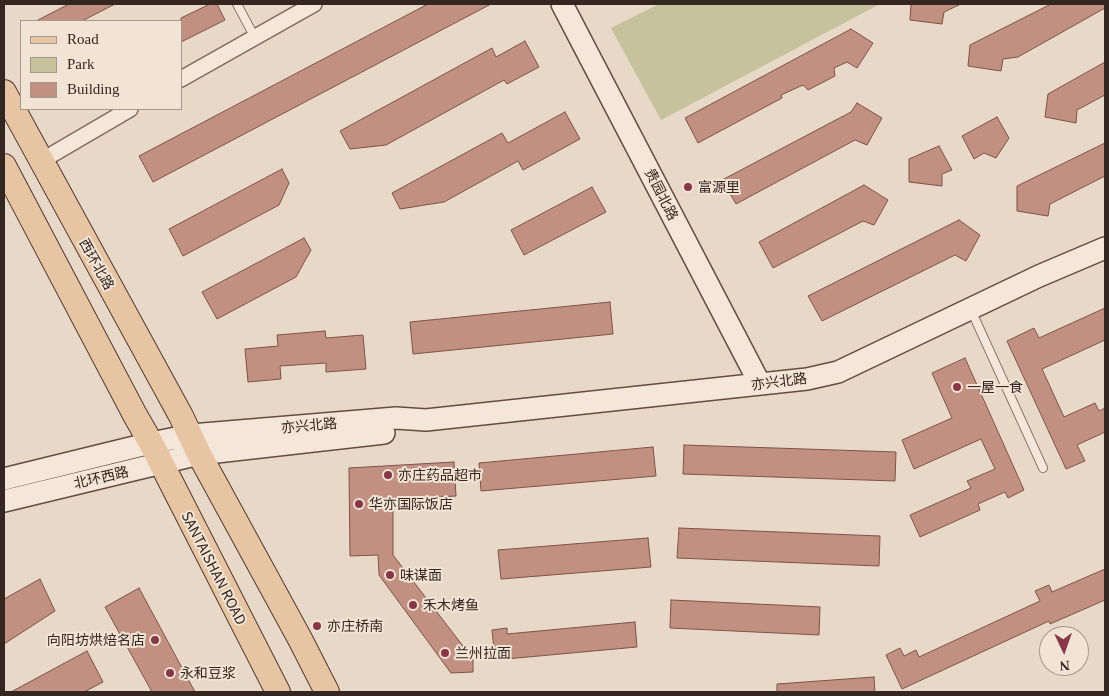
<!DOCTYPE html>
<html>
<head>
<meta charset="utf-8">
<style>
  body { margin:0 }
  #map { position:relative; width:1109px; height:696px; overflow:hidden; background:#e8d8c7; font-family:Georgia,serif }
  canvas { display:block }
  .frame { position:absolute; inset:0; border:5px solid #342620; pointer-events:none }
  .legend { position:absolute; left:20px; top:20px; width:162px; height:90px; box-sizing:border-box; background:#f1e4d5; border:1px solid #a5988d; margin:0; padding:6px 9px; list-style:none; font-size:15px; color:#342620 }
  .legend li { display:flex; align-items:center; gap:10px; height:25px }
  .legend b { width:25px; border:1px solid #a5988d }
  .north { position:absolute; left:1039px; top:626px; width:50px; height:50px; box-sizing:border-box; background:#f1e4d5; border:1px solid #a5988d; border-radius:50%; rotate:177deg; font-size:14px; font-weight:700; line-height:20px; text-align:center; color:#342620 }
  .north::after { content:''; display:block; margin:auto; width:18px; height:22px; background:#893646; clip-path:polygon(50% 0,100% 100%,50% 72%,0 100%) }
</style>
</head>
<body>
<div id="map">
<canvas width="1109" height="696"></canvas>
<div class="frame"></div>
<ul class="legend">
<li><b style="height:6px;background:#e7c5a3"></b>Road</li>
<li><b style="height:14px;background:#c5c29c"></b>Park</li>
<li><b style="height:14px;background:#c29081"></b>Building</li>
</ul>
<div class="north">N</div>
</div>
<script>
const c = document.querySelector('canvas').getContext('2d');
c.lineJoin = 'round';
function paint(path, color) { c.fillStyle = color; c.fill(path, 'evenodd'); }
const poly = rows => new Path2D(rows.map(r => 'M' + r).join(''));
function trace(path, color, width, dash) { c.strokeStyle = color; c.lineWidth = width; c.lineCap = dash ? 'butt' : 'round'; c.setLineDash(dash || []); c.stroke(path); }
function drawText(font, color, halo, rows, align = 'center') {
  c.font = font + ' Georgia,"Noto Sans SC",serif'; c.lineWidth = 4; c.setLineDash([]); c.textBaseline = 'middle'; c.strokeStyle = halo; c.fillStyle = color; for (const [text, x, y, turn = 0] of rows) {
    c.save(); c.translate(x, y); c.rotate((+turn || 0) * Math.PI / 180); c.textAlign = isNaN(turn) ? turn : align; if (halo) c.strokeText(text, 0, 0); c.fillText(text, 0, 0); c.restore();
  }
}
paint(poly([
  [659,4,880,4,661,120,611,28]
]), '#c5c29c');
const building = poly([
  [69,4,115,4,82,21,36,21,69,4],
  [210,4,217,4,225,20,181,42,181,18,210,4],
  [428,4,491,4,153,182,139,156,428,4],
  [911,4,961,4,944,12,942,24,910,20,911,4],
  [1051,4,1105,4,1105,8,1018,57,1003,59,1001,71,968,66,970,45,1051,4],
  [851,29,873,43,857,68,847,62,834,68,835,76,808,90,803,85,781,95,782,98,698,143,685,118,851,29],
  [525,41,539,67,507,84,504,80,386,145,350,149,340,131,492,48,496,57,525,41],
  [1105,62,1105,95,1077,110,1076,123,1045,117,1048,94,1105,62],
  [857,103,882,118,867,145,855,140,736,204,722,180,851,112,857,103],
  [565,112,580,139,523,170,518,161,444,202,400,209,392,193,502,133,508,143,565,112],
  [997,117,1009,138,996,158,984,153,974,159,962,136,997,117],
  [1105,143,1105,176,1050,204,1048,216,1017,211,1017,186,1105,143],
  [939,146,952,170,942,174,942,186,909,182,909,159,939,146],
  [282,169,289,183,279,205,183,256,169,229,282,169],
  [864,185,888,200,874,225,863,221,773,268,759,242,864,185],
  [592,187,606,212,524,255,511,230,592,187],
  [959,220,980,235,966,261,955,255,822,321,808,296,959,220],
  [304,238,311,250,296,277,217,319,202,292,304,238],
  [610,302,613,334,413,354,410,322,610,302],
  [1105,308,1105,340,1042,369,1064,417,1095,403,1099,411,1105,408,1105,432,1077,445,1085,461,1066,469,1007,341,1034,328,1039,338,1105,308],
  [325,331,326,338,363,335,366,369,326,372,326,363,280,366,281,379,248,382,245,349,278,346,277,335,325,331],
  [965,358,1024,490,1008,498,1005,492,978,504,980,510,920,537,910,515,971,488,967,481,995,469,981,439,914,469,902,440,952,418,932,373,965,358],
  [684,445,896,452,895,481,683,474,684,445],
  [653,447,656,476,481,491,479,463,653,447],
  [454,462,456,496,393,500,393,555,473,659,473,672,451,673,379,575,378,555,350,556,349,468,454,462],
  [679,528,880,536,879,566,677,558,679,528],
  [648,538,651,567,501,579,498,550,648,538],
  [1105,569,1105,600,1050,624,1049,621,902,689,886,655,900,648,904,656,916,650,919,657,1040,601,1035,591,1049,585,1052,592,1105,569],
  [40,579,55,611,4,644,4,599,40,579],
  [139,588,195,692,152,692,105,607,139,588],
  [671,600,820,607,819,635,670,628,671,600],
  [635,622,637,647,495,660,492,630,507,628,507,634,635,622],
  [87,651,103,682,84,692,11,692,87,651],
  [874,677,875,692,777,692,777,684,874,677]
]);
paint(building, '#c29081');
trace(building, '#7e5347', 1);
const lane = poly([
  [237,4,254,36],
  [971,310,1043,468]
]);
const street = poly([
  [181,79,314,4],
  [41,161,130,109]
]);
const secondary = poly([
  [562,4,760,384],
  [4,479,151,443,191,435,396,418,426,420,807,379,838,372,1039,276,1105,248],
  [4,501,199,454,384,433]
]);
const primary = poly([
  [4,92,181,416,199,454,300,639,327,692],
  [4,166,135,415,151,443,278,692]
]);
trace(lane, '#826b5e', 10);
trace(street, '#826b5e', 18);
trace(secondary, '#644c41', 24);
trace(primary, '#503a32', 26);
trace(lane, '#f4e7d9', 8);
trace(street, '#f4e7d9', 15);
trace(secondary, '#f4e7d9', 21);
trace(primary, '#e7c5a3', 24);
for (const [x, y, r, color] of [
  [688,187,5,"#893646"],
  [957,387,5,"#893646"],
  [388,475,5,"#893646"],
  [359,504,5,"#893646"],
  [390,575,5,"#893646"],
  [413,605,5,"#893646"],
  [317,626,5,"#893646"],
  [155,640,5,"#893646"],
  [445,653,5,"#893646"],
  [170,673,5,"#893646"]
]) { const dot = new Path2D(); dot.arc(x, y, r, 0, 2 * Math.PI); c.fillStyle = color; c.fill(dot); trace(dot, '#f1e4d5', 2); }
drawText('14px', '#342620', '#f1e4d5', [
  ["富源里",698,187],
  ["一屋一食",967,387],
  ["亦庄药品超市",398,475],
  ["华亦国际饭店",369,504],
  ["味谋面",400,575],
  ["禾木烤鱼",423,605],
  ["亦庄桥南",327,626],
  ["向阳坊烘焙名店",145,640,"right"],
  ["兰州拉面",455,653],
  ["永和豆浆",180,673]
], 'left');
drawText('14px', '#342620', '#f1e4d5', [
  ["贵园北路",662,194,63],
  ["西环北路",97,264,61],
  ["亦兴北路",779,381,-7],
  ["亦兴北路",309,425,-5],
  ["北环西路",101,477,-13],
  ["SANTAISHAN ROAD",214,568,63]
]);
</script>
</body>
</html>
